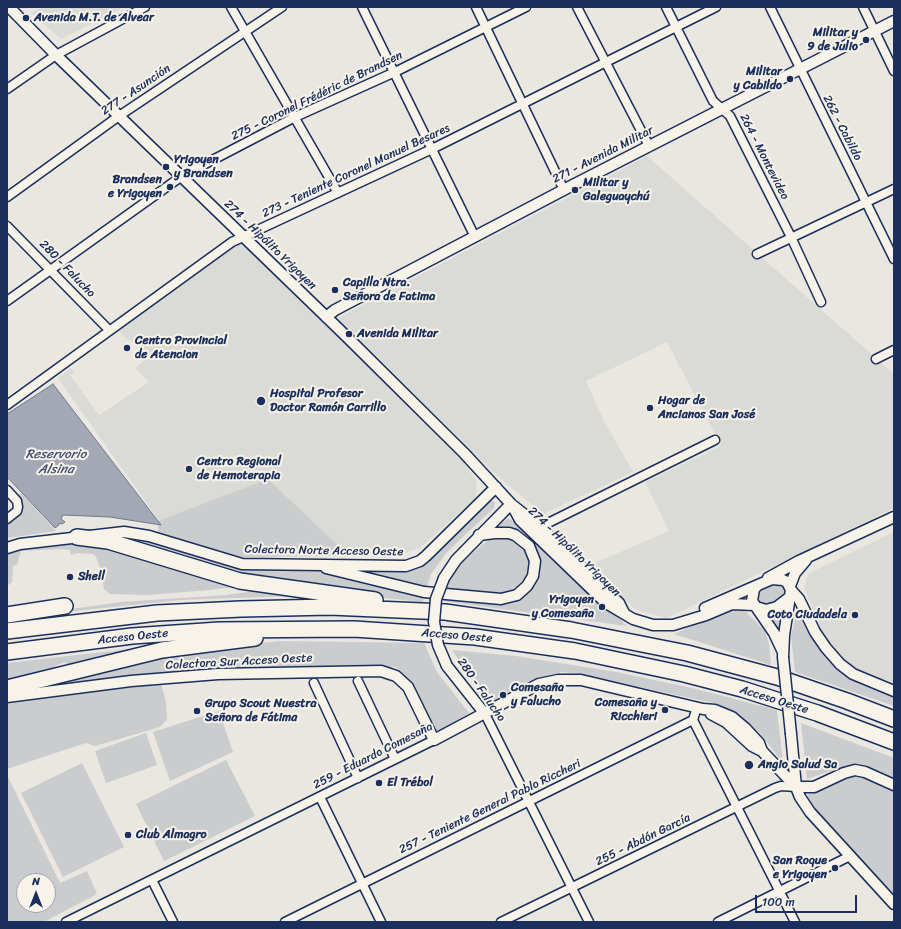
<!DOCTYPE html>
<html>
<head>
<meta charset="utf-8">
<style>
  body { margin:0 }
  #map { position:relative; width:901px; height:929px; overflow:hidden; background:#eae7e0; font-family:Sriracha,sans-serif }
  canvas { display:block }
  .frame { position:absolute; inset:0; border:8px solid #1b2f5e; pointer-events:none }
  .north { position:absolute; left:16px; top:873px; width:40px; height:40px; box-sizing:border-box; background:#f7f3e8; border:1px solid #9fa5b1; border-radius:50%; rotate:0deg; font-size:11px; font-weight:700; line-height:16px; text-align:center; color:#1b2f5e }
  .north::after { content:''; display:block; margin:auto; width:14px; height:18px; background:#1b2f5e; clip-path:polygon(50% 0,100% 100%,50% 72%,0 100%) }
  .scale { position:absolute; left:755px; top:895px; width:102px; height:18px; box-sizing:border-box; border:2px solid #1b2f5e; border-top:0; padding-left:5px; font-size:12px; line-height:14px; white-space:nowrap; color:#1b2f5e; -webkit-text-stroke:3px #f7f3e8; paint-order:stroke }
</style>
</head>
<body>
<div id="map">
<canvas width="901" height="929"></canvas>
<div class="frame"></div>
<div class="north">N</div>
<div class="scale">100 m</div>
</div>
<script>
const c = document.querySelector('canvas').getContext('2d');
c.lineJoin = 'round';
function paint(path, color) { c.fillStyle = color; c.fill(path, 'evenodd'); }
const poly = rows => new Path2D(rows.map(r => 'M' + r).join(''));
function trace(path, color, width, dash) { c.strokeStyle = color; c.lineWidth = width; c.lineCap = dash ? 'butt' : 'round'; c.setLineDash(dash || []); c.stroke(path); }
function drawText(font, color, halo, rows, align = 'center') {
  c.font = font + ' Sriracha,sans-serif'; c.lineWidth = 4; c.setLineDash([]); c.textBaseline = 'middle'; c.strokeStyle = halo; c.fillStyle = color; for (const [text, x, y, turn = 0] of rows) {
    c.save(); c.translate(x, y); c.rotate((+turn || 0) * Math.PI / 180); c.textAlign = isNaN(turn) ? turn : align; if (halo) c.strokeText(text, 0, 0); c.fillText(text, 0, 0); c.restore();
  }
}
paint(poly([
  [43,7,124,7,61,39,31,13],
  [647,156,894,374,894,508,667,618,636,610,590,565,669,531,645,482,721,446,667,342,586,381,604,421,633,472,543,514,494,473,338,318],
  [238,242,243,242,291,292,457,452,477,482,475,498,420,548,400,554,343,550,268,479,160,522,58,378,71,368,74,372,70,375,99,415,149,382,135,368,149,356,118,331],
  [894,532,894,687,861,674,840,659,826,642,804,587,809,573]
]), '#dadad6');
paint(poly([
  [268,479,343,550,339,556,242,557,158,533,158,521],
  [21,493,56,531,7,538,7,521,15,515,16,496],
  [490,501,495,502,494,508,448,551,431,574,426,590,348,569,417,567],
  [508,518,520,525,627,626,443,601,444,596,508,601,536,578,531,542,493,530],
  [132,536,204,556,326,572,424,595,423,602,337,593,270,582,105,539],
  [501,537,512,538,523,544,531,559,531,566,523,587,507,595,446,591,455,569,483,544,490,539],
  [63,541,124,549,126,554,143,556,142,559,155,563,163,564,243,586,210,590,147,595,110,594,104,589,101,570,96,557,93,554,78,553,71,555,70,550,59,549,21,551,17,565,13,566,12,582,7,586,7,553,20,548],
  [772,584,782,584,785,587,788,597,769,607,757,602,758,594,761,590],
  [263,590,318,595,181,600,7,618,121,602,226,595],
  [800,607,831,658,894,695,894,706,795,672,791,635,796,617],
  [735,608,746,612,765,631,769,644,771,665,674,634],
  [786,611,780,639,767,617],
  [281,641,424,643,437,672,469,713,436,733,400,670,395,667,208,671,7,693,196,649],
  [183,643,69,667,65,662,55,666,55,668,7,685,7,663],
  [452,650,516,656,616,672,692,688,777,710,783,763,759,732,718,704,578,674,562,672,549,675,489,704],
  [161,683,166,702,167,720,160,727,95,746,86,743,7,769,7,704],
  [219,711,233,752,170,781,153,732],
  [801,723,894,758,894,780,855,763,807,779],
  [146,733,157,765,106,783,95,751],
  [226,760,255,816,164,861,136,804],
  [82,763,124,847,63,877,21,793],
  [856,773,894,790,894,898,807,803,807,797,810,792],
  [7,775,60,883,87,871,97,894,44,922,7,922],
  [24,881,48,881,48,905,24,905]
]), '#cbcccd');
const water = poly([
  [53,384,161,525,110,517,63,515,61,519,65,522,62,524,59,523,59,525,55,528,7,477,7,414,53,384]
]);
paint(water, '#a3a8b4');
trace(water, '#6d7892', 1);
const minor = poly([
  [231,7,338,193],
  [362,7,475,237],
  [476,7,564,190],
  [577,7,649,146],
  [666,7,713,101,730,116,791,237,821,302],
  [770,7,894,259],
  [863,7,894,71],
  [7,89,56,55,145,7],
  [7,197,119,116,282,7],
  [7,226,109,330],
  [757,254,894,189],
  [7,301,182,176,295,117,395,72,526,7],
  [876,359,894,350],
  [7,405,232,242,432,149,716,7],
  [7,490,17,501,18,507,17,511,7,519],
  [540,527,715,440],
  [358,681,395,759],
  [314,683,358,778],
  [485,714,589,922],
  [693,720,795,922],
  [320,797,381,922],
  [152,880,173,922],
  [66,922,434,740],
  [285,922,693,720,697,707],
  [501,922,775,788,781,786,796,787],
  [718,922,850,856]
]);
const tertiary = poly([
  [9,7,56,55,346,336,464,453,511,504,540,527,619,603,624,613],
  [326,317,335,310,573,185,894,21],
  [513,507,520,520,606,603,633,619,653,625,673,625,706,615,732,604,754,605],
  [7,548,20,544,124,532,149,536,242,564,406,566,420,561,426,556,496,487],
  [326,568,424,592,501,599,517,595,527,586,533,576,535,561,529,546,515,535,509,533,495,533,479,535],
  [444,578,456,560,511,504],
  [768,578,799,561,894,517],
  [790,586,795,573,806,560],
  [791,590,799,599,815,632,826,648,840,664,853,674,894,691],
  [756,607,766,610,777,607,790,597],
  [705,608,758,585],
  [783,652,774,633,752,601,754,589,758,585,772,579,783,580,787,582,791,590,784,635,783,657],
  [447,666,485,714],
  [7,697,131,681,218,674,381,671,396,676,408,687,434,740,539,684,558,680,581,680,703,709,715,710,732,717,745,728,759,743,762,751,796,787,800,797,810,812,894,904],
  [711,714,726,722,752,746,762,751],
  [791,734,796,787],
  [796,787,814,787,844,773,855,770,865,772,894,785]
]);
const motorway = poly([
  [77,537,108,541,240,581,375,600],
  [7,615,65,606],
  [7,631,157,613,241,609,330,607,445,612,571,630,687,653,777,677,847,701,894,719],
  [7,652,132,636,219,630,354,629,475,637,575,651,684,674,742,689,817,713,894,742],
  [7,688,162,650,255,638]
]);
trace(minor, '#1b2f5e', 11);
trace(tertiary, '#1b2f5e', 13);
trace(motorway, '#1b2f5e', 18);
trace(minor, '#f7f3e8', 8);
trace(tertiary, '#f7f3e8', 10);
trace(motorway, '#f7f3e8', 15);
const tertiaryBridge = poly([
  [444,578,436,599,434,622,438,645,447,666],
  [783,657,791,734]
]);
trace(tertiaryBridge, '#1b2f5e', 13, []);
trace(tertiaryBridge, '#f7f3e8', 10);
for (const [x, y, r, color] of [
  [26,18,4,"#1b2f5e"],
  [866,40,4,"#1b2f5e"],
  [790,79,4,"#1b2f5e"],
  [166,167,4,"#1b2f5e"],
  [170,187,4,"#1b2f5e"],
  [575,190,4,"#1b2f5e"],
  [335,290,4,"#1b2f5e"],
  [349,334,4,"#1b2f5e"],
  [127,348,4,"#1b2f5e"],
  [261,401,5,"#1b2f5e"],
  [650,408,4,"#1b2f5e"],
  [189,469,4,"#1b2f5e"],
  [70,577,4,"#1b2f5e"],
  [602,607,4,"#1b2f5e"],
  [855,615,4,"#1b2f5e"],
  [503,695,4,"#1b2f5e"],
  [665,710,4,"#1b2f5e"],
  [197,711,4,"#1b2f5e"],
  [749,765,5,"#1b2f5e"],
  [379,783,4,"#1b2f5e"],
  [128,835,4,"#1b2f5e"],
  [835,868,4,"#1b2f5e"]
]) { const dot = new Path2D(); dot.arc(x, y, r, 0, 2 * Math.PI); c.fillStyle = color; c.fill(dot); trace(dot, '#f7f3e8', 1.5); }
drawText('bold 12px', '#1b2f5e', '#f7f3e8', [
  ["Avenida M.T. de Alvear",34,18],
  ["Militar y",858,33,"right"],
  ["9 de Julio",858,47,"right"],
  ["Militar",782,72,"right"],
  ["y Cabildo",782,86,"right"],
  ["Yrigoyen",174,160],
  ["y Brandsen",174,174],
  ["Brandsen",162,180,"right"],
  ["e Yrigoyen",162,194,"right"],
  ["Militar y",583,183],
  ["Galeguaychú",583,197],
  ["Capilla Ntra.",343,283],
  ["Señora de Fatima",343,297],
  ["Avenida Militar",357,334],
  ["Centro Provincial",135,341],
  ["de Atencion",135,355],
  ["Hospital Profesor",270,394],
  ["Doctor Ramón Carrillo",270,408],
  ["Hogar de",658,401],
  ["Ancianos San José",658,415],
  ["Centro Regional",197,462],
  ["de Hemoterapia",197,476],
  ["Shell",78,577],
  ["Yrigoyen",594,600,"right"],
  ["y Comesaña",594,614,"right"],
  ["Coto Ciudadela",847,615,"right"],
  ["Comesaña",511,688],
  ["y Falucho",511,702],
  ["Comesaña y",657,703,"right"],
  ["Ricchieri",657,717,"right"],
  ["Grupo Scout Nuestra",205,704],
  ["Señora de Fátima",205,718],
  ["Angio Salud Sa",758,765],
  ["El Trébol",387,783],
  ["Club Almagro",136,835],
  ["San Roque",827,861,"right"],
  ["e Yrigoyen",827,875,"right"]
], 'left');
drawText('12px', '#1b2f5e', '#f7f3e8', [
  ["277 - Asunción",136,90,-34],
  ["275 - Coronel Frédéric de Brandsen",317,96,-26],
  ["262 - Cabildo",842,128,63],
  ["271 - Avenida Militar",603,155,-27],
  ["264 - Montevideo",764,157,63],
  ["273 - Teniente Coronel Manuel Besares",356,171,-25],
  ["274 - Hipólito Yrigoyen",270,245,44],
  ["280 - Falucho",67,269,46],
  ["Colectora Norte Acceso Oeste",324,551,1],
  ["274 - Hipólito Yrigoyen",574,552,44],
  ["Acceso Oeste",457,636,5],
  ["Acceso Oeste",133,637,-6],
  ["Colectora Sur Acceso Oeste",239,662,-3],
  ["280 - Falucho",481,690,55],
  ["Acceso Oeste",774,700,17],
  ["259 - Eduardo Comesaña",373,756,-27],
  ["257 - Teniente General Pablo Riccheri",490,807,-26],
  ["255 - Abdón García",643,840,-26]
]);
drawText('italic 13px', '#445378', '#f7f3e8', [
  ["Reservorio",56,455],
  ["Alsina",56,470]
]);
</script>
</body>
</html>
